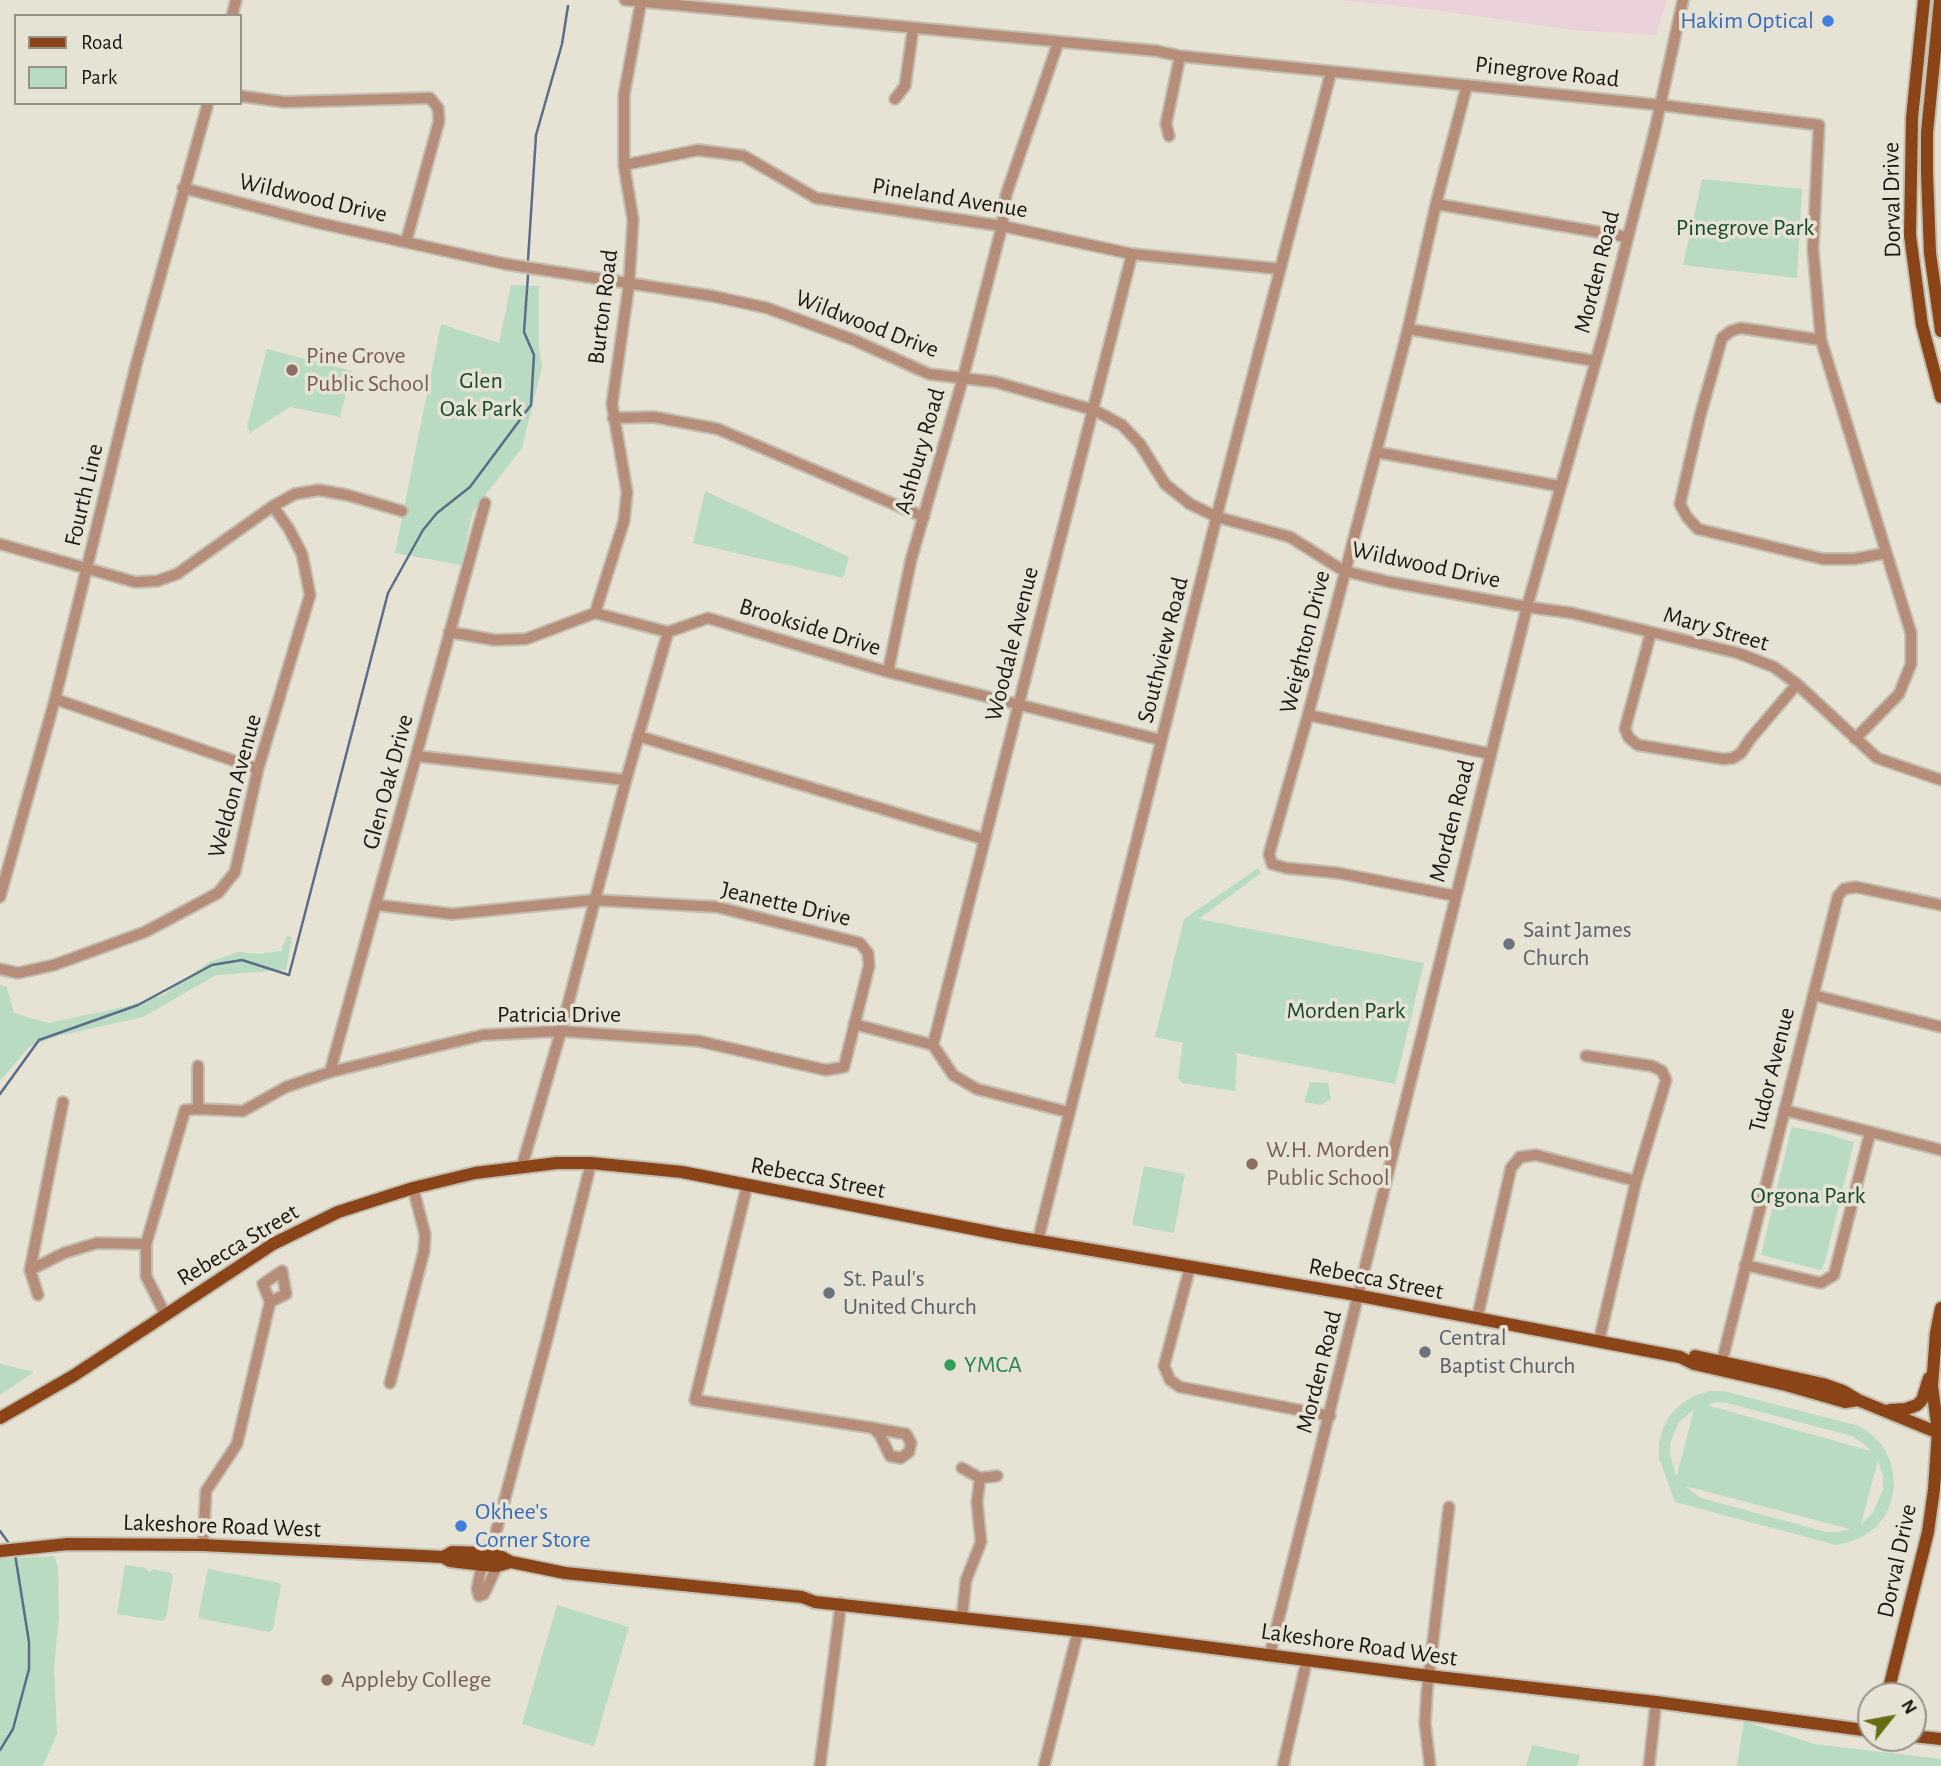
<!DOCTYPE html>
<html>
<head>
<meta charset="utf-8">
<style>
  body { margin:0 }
  #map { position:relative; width:1941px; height:1766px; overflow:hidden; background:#e7e3d4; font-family:"Alegreya Sans",sans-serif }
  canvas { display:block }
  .legend { position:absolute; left:14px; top:14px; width:228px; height:91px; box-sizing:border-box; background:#e7e3d4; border:2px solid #959287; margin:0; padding:9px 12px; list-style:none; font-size:21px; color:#1a1813 }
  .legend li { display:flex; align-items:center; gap:14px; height:35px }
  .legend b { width:35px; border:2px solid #959287 }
  .north { position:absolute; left:1857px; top:1682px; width:70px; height:70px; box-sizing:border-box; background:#e7e3d4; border:2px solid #959287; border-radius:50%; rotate:59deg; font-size:19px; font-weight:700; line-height:28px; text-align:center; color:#1a1813 }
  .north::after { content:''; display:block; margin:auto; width:24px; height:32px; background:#676d12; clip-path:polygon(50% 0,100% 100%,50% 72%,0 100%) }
</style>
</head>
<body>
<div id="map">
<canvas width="1941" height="1766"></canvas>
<ul class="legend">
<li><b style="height:9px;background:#8a4417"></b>Road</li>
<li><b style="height:19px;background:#b9dbc1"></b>Park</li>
</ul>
<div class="north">N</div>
</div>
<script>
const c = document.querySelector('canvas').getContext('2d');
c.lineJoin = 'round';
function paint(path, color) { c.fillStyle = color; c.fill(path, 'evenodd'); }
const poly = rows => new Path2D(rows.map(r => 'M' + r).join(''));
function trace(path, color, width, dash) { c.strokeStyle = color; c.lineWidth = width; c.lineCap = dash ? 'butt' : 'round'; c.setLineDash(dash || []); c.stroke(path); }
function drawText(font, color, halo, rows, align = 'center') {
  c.font = font + ' "Alegreya Sans",sans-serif'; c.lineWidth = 7; c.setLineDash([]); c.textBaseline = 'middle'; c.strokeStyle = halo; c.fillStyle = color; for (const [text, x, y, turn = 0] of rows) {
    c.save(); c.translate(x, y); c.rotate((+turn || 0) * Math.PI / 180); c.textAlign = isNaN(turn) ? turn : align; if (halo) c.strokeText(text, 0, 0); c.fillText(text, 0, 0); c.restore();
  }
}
paint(poly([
  [1339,0,1667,0,1656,35,1572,30,1435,10]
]), '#ead1da');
paint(poly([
  [1702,179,1802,189,1797,278,1683,265],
  [511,285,539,286,539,349,542,367,522,448,473,511,461,565,395,553,441,324,499,343],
  [267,349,352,371,340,417,290,407,250,433,247,426],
  [705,491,849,557,843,578,693,543],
  [1258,868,1261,873,1199,919,1424,963,1395,1084,1236,1053,1237,1059,1235,1091,1182,1083,1178,1078,1183,1043,1155,1037,1184,919],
  [287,936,292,937,286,970,216,975,143,1017,58,1036,30,1046,0,1081,0,985,7,987,14,1013,49,1023,128,1006,163,995,209,962,238,952,258,954,281,951],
  [1310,1082,1328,1083,1331,1099,1321,1105,1304,1102],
  [1793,1127,1823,1133,1854,1142,1825,1262,1821,1270,1761,1255,1791,1129],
  [1144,1166,1185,1174,1174,1233,1132,1225],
  [0,1363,1,1364,34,1372,0,1395],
  [1709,1391,1724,1391,1859,1426,1871,1434,1882,1445,1889,1458,1893,1472,1894,1487,1891,1502,1885,1516,1876,1527,1864,1536,1850,1542,1836,1545,1675,1502,1659,1458,1659,1443,1663,1428,1670,1415,1681,1404,1694,1396],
  [1716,1402,1727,1403,1852,1436,1863,1443,1871,1451,1707,1405],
  [1694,1409,1677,1475,1676,1475,1670,1455,1670,1444,1678,1423],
  [1878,1460,1883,1476,1883,1489,1873,1513,1861,1524],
  [1685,1486,1850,1529,1839,1532,1826,1532,1701,1498],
  [54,1556,58,1567,59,1619,54,1667,57,1734,43,1766,0,1766,0,1559],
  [125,1565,146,1568,149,1572,153,1569,171,1573,173,1576,166,1618,162,1621,117,1614],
  [208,1569,279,1583,281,1586,273,1629,269,1632,198,1618],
  [557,1605,629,1627,594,1746,522,1724],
  [1744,1721,1814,1744,1941,1759,1941,1766,1737,1766],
  [1532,1745,1580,1755,1577,1766,1526,1766]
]), '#b9dbc1');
trace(poly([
  [528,260,536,135,562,44,568,6],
  [0,1094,39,1040,138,1005,212,965,242,960,289,975,388,593,423,530,437,513,470,487,531,405,534,355,524,332,528,275],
  [0,1531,8,1542],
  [0,1750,13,1729,29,1669,29,1642,15,1554]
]), '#5c6d89', 2.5);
const minor = poly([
  [625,0,1157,51,1180,56,1660,105,1819,125,1813,249,1821,340,1911,633,1911,664,1899,694,1855,739],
  [232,16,236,0],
  [240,96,285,102,430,98,438,108,439,121,406,242],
  [895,99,905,86,913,29],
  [1169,136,1166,124,1180,56],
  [624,165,698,150,744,156,816,198,1002,226,1132,254,1280,269],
  [183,188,314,222,505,264,712,296,767,308,854,340,929,374,995,382,1094,410,1122,425,1140,444,1165,484,1190,504,1217,517,1290,537,1344,571,1390,582,1527,607,1572,613,1738,653,1774,667,1797,684,1877,758,1941,780],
  [1436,204,1627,237],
  [1408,329,1595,361],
  [1821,340,1741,328,1731,331,1722,338,1700,416,1680,504,1687,517,1698,529,1823,559,1854,559,1886,553],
  [613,418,654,417,718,429,924,517],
  [1376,452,1559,486],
  [0,544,135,582,157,581,177,574,273,506,295,494,319,490,347,495,402,511],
  [595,613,624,521,627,492,612,404,629,284,633,220,624,165,624,95,641,2],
  [449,632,495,640,526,639,595,613,668,632,708,618,888,672,1161,740],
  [1651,632,1625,729,1629,738,1638,745,1723,759,1733,758,1741,753,1751,738,1797,684],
  [888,672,911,560,963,378,1002,226,1006,195,1058,43],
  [55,699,258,769],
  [1308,715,1491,754],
  [638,736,983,839],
  [416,756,626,780],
  [1456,896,1338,873,1286,868,1272,864,1269,854,1308,715,1408,329,1436,204,1467,85],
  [0,897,55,699,137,361,208,103],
  [0,969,18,973,54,965,145,932,218,893,235,872,258,769,310,595,302,554,289,529,273,506],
  [1813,995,1941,1027],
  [854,1024,933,1045,953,1075,977,1089,1068,1112],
  [933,1045,1132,254],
  [1586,1056,1652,1066,1662,1071,1666,1080,1636,1181,1599,1341],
  [330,1072,485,503],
  [198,1109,198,1066],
  [1784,1110,1941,1150],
  [522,1166,561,1031,626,780,668,632],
  [747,1186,695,1400,873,1428],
  [1038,1240,1220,503,1331,72],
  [1745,1265,1821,1283,1834,1275,1870,1133],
  [1190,1267,1164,1366,1170,1380,1180,1387,1330,1416],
  [30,1270,64,1253,97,1243,146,1244],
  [38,1295,30,1270,63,1102],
  [165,1314,146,1276,146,1244,185,1110,198,1109,243,1111,286,1087,330,1072,483,1035,561,1031,698,1041,826,1070,844,1067,869,966,868,953,860,943,717,907,594,900,452,914,377,905],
  [1477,1319,1511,1168,1520,1157,1536,1155,1636,1181],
  [1722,1361,1838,896,1844,889,1856,887,1941,905],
  [390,1383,424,1251,425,1234,413,1188],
  [873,1428,906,1434,911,1443,909,1452,901,1458,890,1456,880,1435,873,1428],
  [962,1468,980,1478,997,1476],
  [495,1536,497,1566,484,1594,479,1596,477,1589,484,1553,495,1536,547,1339,591,1163],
  [203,1545,206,1491,237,1444,270,1302,263,1284,282,1271,286,1294,270,1302],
  [962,1617,966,1580,981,1542,977,1502,980,1478],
  [1270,1654,1527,607,1604,332,1654,134,1683,0],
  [820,1766,841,1603],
  [1044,1766,1078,1631],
  [1283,1766,1307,1659],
  [1430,1766,1425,1723,1427,1691,1449,1507],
  [1649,1766,1656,1702]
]);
const major = poly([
  [1924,0,1912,118,1910,235,1922,325,1941,397],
  [1940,0,1927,133,1927,173,1930,253,1941,331],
  [1695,1356,1823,1384,1843,1391,1858,1400,1941,1434],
  [1890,1410,1906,1409,1917,1405,1922,1400,1929,1378],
  [0,1418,73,1376,273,1244,338,1212,413,1188,475,1173,557,1163,591,1163,682,1172,1004,1235,1345,1293,1680,1357,1694,1364,1786,1385,1845,1402,1858,1400],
  [0,1551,68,1544,203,1545,443,1557,450,1561,483,1565,497,1566,511,1562],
  [443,1557,452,1552,484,1553,498,1555,511,1562,565,1573,802,1597,815,1602,1090,1632,1429,1676,1656,1702,1871,1731],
  [1887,1696,1928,1532,1934,1489,1938,1432,1932,1386,1936,1333,1941,1308],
  [1913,1736,1941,1739]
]);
trace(minor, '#c2beb1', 14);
trace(major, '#c2beb1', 16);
trace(minor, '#b68d78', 10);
trace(major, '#8a4417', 12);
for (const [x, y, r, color] of [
  [1828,21,7,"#3f7fe0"],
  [292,370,7,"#8d6e63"],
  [1509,944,7,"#6b7280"],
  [1252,1164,7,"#8d6e63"],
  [829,1293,7,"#6b7280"],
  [1425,1352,7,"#6b7280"],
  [950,1365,7,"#2e9e5b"],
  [461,1526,7,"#3f7fe0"],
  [327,1680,7,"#8d6e63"]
]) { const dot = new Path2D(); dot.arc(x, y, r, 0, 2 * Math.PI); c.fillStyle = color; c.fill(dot); trace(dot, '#e7e3d4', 2.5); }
drawText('24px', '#366cbe', '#e7e3d4', [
  ["Hakim Optical",1814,21],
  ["Okhee's",475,1512,"left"],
  ["Corner Store",475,1540,"left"]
], 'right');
drawText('24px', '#1a1813', '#e7e3d4', [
  ["Pinegrove Road",1547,72,6],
  ["Wildwood Drive",313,198,13],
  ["Pineland Avenue",950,198,9],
  ["Dorval Drive",1892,200,-91],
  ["Morden Road",1597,272,-76],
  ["Burton Road",603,307,-83],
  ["Wildwood Drive",867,324,21],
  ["Ashbury Road",920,451,-74],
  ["Fourth Line",84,495,-77],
  ["Wildwood Drive",1426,565,12],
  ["Brookside Drive",810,627,17],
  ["Mary Street",1716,629,16],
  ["Weighton Drive",1305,642,-76],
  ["Woodale Avenue",1012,644,-76],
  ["Southview Road",1163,650,-76],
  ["Glen Oak Drive",388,782,-75],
  ["Weldon Avenue",235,786,-75],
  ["Morden Road",1452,821,-76],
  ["Jeanette Drive",786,904,13],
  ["Patricia Drive",559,1015],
  ["Tudor Avenue",1772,1070,-76],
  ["Rebecca Street",818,1178,11],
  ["Rebecca Street",238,1245,-31],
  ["Rebecca Street",1376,1279,11],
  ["Morden Road",1319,1372,-76],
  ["Lakeshore Road West",222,1526,2],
  ["Dorval Drive",1897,1561,-78],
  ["Lakeshore Road West",1359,1645,8]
]);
drawText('24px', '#154b2a', '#e7e3d4', [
  ["Pinegrove Park",1745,228],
  ["Glen",481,381],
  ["Oak Park",481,409],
  ["Morden Park",1346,1011],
  ["Orgona Park",1808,1196]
]);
drawText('24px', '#785e54', '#e7e3d4', [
  ["Pine Grove",306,356],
  ["Public School",306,384],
  ["W.H. Morden",1266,1150],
  ["Public School",1266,1178],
  ["Appleby College",341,1680]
], 'left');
drawText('24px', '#5b616d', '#e7e3d4', [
  ["Saint James",1523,930],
  ["Church",1523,958],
  ["St. Paul's",843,1279],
  ["United Church",843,1307],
  ["Central",1439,1338],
  ["Baptist Church",1439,1366]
], 'left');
drawText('24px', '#27864d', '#e7e3d4', [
  ["YMCA",964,1365]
], 'left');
</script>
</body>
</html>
